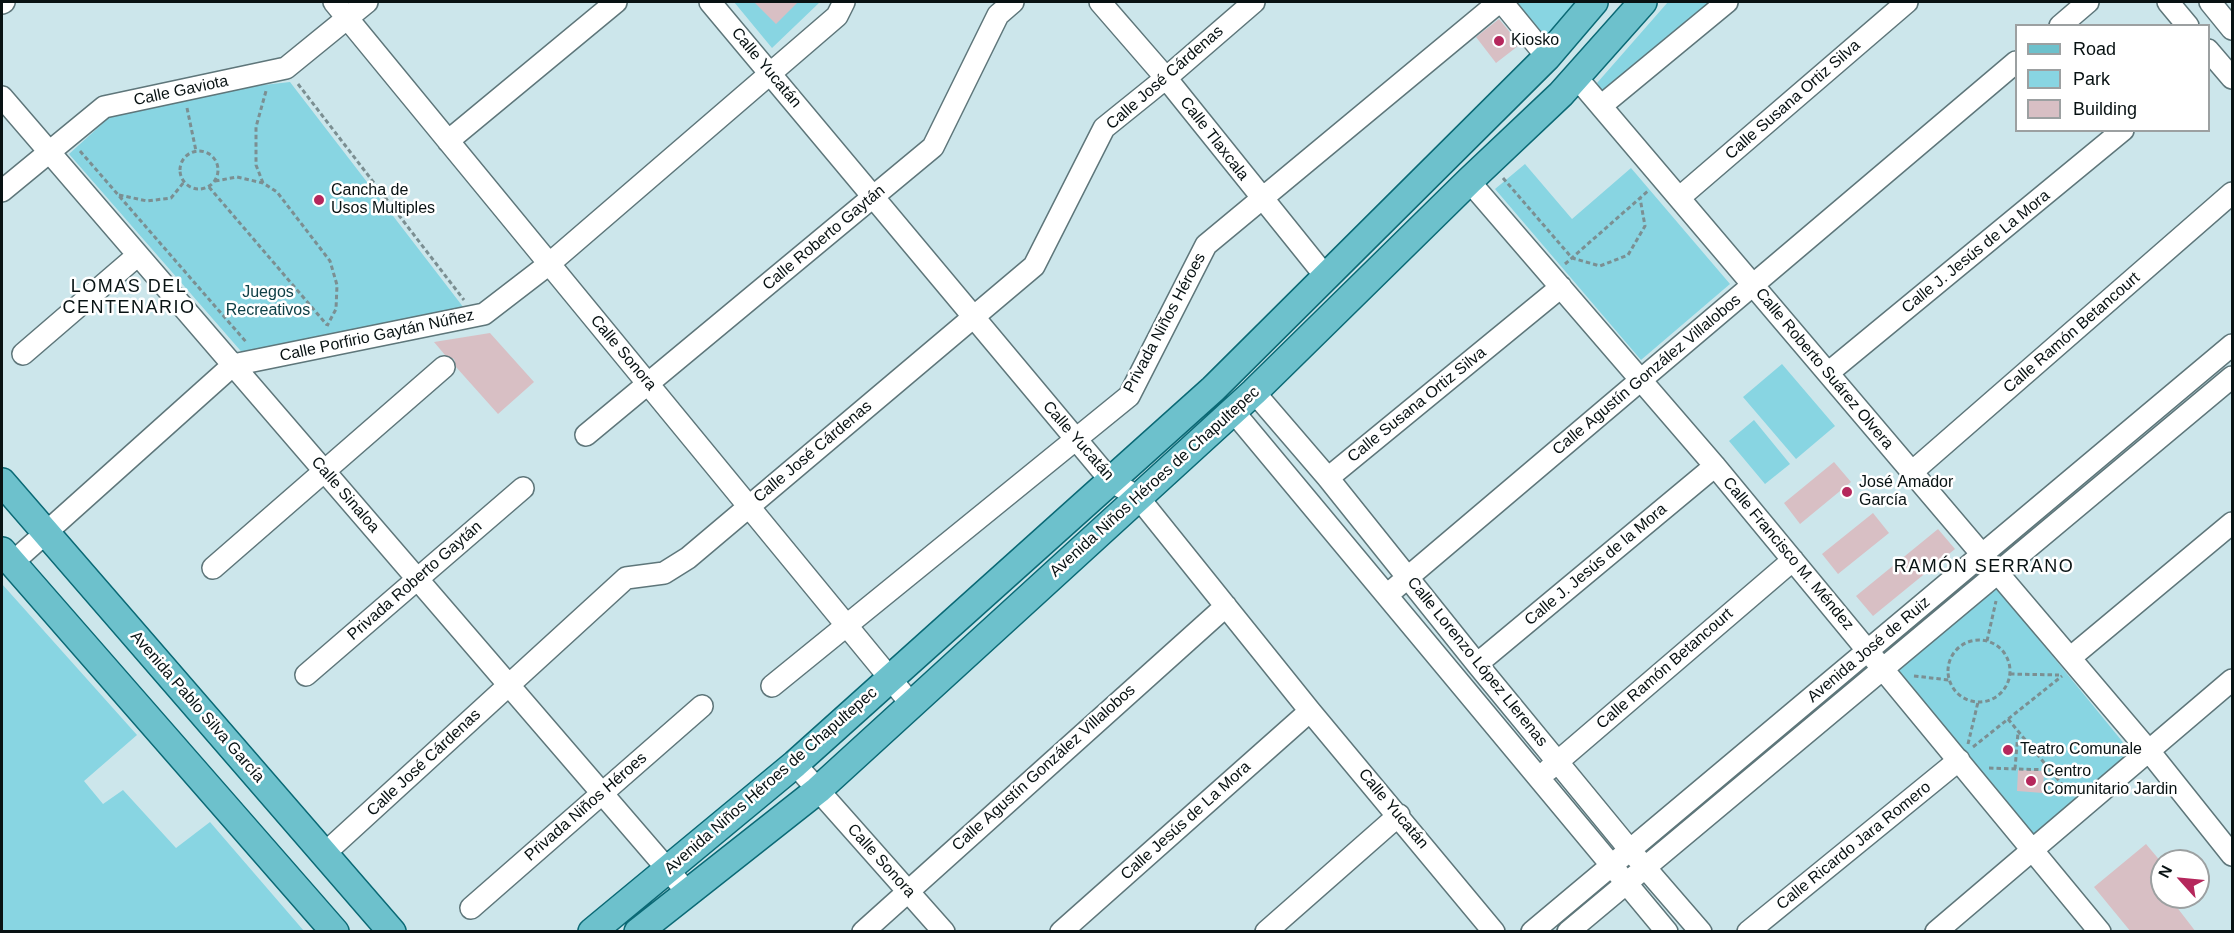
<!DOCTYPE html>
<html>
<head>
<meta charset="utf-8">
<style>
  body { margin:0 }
  #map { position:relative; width:2234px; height:933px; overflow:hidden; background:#cce6eb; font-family:Arial,sans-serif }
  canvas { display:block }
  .frame { position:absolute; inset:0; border:3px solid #081213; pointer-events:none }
  .legend { position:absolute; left:2015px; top:24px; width:195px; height:108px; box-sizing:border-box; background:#fff; border:2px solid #9ca0a1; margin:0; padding:8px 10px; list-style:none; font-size:18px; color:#081213 }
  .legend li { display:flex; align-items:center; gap:12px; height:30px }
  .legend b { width:30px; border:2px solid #9ca0a1 }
  .north { position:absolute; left:2150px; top:849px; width:60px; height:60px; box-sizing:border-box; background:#fff; border:2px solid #9ca0a1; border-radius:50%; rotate:297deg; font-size:16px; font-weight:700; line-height:24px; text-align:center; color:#081213 }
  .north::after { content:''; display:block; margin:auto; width:21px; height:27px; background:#b5275c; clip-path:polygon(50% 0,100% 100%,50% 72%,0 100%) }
</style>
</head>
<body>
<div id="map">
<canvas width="2234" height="933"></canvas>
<div class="frame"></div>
<ul class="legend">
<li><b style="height:8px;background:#6dc1cc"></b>Road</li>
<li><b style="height:16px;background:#88d5e2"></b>Park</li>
<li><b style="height:16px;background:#d8bfc4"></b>Building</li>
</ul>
<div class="north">N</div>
</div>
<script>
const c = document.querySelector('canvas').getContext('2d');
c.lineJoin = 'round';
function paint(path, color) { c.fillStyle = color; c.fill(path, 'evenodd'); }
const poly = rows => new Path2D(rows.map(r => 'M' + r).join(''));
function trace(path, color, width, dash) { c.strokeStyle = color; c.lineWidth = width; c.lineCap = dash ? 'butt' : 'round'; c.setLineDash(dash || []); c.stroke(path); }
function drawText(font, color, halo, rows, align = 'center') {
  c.font = font + ' Arial,sans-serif'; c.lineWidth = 5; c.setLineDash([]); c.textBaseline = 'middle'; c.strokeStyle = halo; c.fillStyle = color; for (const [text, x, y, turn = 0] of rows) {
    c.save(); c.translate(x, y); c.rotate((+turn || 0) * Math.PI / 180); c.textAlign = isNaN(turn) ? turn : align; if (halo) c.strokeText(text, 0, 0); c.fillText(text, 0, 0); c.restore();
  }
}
paint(poly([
  [734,2,820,2,772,48],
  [1520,2,1581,2,1544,45,1513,7],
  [1668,2,1713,2,1604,93,1597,83],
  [290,82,467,312,246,357,69,154,113,114,211,91],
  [1525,164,1572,219,1631,168,1730,284,1641,360,1495,189],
  [1782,364,1835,426,1796,459,1743,397],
  [1754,420,1790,464,1765,484,1729,441],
  [2,584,137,735,84,781,103,804,123,790,176,848,210,822,304,931,2,931],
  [1997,588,2135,757,2033,841,1895,673]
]), '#88d5e2');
paint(poly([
  [754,2,798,2,776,24],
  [1499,19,1518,42,1518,46,1496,63,1476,37],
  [490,333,534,382,498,414,456,367,454,359,445,355,434,342],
  [1834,462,1851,482,1800,524,1784,503],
  [1873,513,1889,533,1838,574,1822,554],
  [1938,529,1955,549,1873,616,1856,596],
  [2018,770,2044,771,2043,793,2017,791],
  [2146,844,2162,863,2162,897,2169,897,2196,932,2131,932,2094,887]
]), '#d8bfc4');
const minor = poly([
  [334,2,912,705],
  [710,2,1111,481,1138,497,1310,711,1494,932],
  [1100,2,1166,78,1326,277],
  [1502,2,1547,57],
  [2168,2,2188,26],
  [2210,2,2232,29],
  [2,3,4,2],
  [2060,26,2088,2],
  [2208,50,2232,78],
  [1577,78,2149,751,2232,855],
  [2,97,688,893],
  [1601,106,1727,2],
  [448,141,616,2],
  [1469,181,1715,466,2100,932],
  [2,191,104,107,286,68,367,2],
  [1679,198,1907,2],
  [23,354,138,255],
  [1828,373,2123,130],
  [1254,392,1328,478,1477,664,1630,850,1701,932],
  [1233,411,1667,932],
  [586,435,933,147,998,15,1013,2],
  [1912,472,2232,193],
  [1328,478,1561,287],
  [12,563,233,365,484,314,549,264,837,16,844,2],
  [213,568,444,367],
  [1387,595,2016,62],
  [2070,658,2232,523],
  [1477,664,1715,466],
  [306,675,523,488],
  [772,686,1129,396,1206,245,1499,2],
  [795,764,944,932],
  [1548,770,1793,560],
  [324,854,626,578,664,573,688,558,1034,266,1104,128,1166,78,1254,2],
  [471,908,702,706],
  [863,932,1226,606],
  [1061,932,1310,711],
  [1266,932,1399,815],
  [1532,932,2232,345],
  [1568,932,2232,377],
  [1748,932,1959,760],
  [1936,932,2232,680]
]);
const major = poly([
  [2,482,392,932],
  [2,551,335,932],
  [592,932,795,764,1213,389,1547,57,1594,2],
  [638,932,818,790,1254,392,1469,181,1561,94,1643,2]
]);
trace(minor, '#5e767a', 24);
trace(major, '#0b6975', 30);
trace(poly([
  [298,84,464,300],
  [187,108,196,151],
  '180 170a19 19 0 1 1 38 0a19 19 0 1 1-38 0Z',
  [80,151,247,343],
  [1503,178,1572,258,1600,266,1628,255,1645,226,1640,198],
  [215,181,237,177,263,183,277,192,330,261,337,285,336,309,327,326],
  [263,183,256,165,256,127,266,91],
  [209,187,327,325],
  [119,195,147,201,171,198,184,182],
  [1565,264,1648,191],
  '1948 671a31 31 0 1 1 62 0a31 31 0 1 1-62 0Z',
  [1987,641,1996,601],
  [2010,674,2059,675],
  [1914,676,1949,680],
  [2008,719,2070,794],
  [1968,744,1978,702],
  [1973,747,2062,676],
  [1989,768,2050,770],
  [2015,769,2018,732]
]), '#7b8f92', 3, [4.5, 3]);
trace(minor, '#fff', 21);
trace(major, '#6dc1cc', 27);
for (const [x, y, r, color] of [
  [1499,41,6,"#b5275c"],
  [319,200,6,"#b5275c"],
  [1847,492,6,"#b5275c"],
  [2008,750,6,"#b5275c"],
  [2031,781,6,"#b5275c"]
]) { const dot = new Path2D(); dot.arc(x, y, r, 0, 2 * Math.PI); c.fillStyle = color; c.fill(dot); trace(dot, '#fff', 2); }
drawText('16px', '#081213', '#fff', [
  ["Kiosko",1511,41],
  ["Cancha de",331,191],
  ["Usos Multiples",331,209],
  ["José Amador",1859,483],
  ["García",1859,501],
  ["Teatro Comunale",2020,750],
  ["Centro",2043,772],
  ["Comunitario Jardin",2043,790]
], 'left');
drawText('16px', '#081213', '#fff', [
  ["Calle Yucatán",766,68,50],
  ["Calle José Cárdenas",1165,78,-41],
  ["Calle Gaviota",181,91,-12],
  ["Calle Susana Ortiz Silva",1793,100,-41],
  ["Calle Tlaxcala",1214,139,52],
  ["Calle Roberto Gaytán",824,238,-40],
  ["Calle J. Jesús de La Mora",1976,252,-39],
  ["Privada Niños Héroes",1165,323,-62],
  ["Calle Ramón Betancourt",2072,333,-41],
  ["Calle Porfirio Gaytán Núñez",377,336,-12],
  ["Calle Sonora",623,353,50],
  ["Calle Roberto Suárez Olvera",1824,369,50],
  ["Calle Agustín González Villalobos",1647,375,-40],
  ["Calle Susana Ortiz Silva",1417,405,-39],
  ["Calle Yucatán",1078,441,49],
  ["Calle José Cárdenas",813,452,-40],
  ["Avenida Niños Héroes de Chapultepec",1155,482,-42],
  ["Calle Sinaloa",345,495,49],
  ["Calle Francisco M. Méndez",1788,554,50],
  ["Calle J. Jesús de la Mora",1596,565,-40],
  ["Privada Roberto Gaytán",415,581,-41],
  ["Avenida José de Ruiz",1869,650,-40],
  ["Calle Lorenzo López Llerenas",1477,662,51],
  ["Calle Ramón Betancourt",1665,669,-41],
  ["Avenida Pablo Silva García",197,707,49],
  ["Calle José Cárdenas",424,763,-43],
  ["Calle Agustín González Villalobos",1044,768,-42],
  ["Avenida Niños Héroes de Chapultepec",771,781,-41],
  ["Privada Niños Héroes",586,807,-41],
  ["Calle Yucatán",1393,809,50],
  ["Calle Jesús de La Mora",1186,821,-42],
  ["Calle Ricardo Jara Romero",1854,846,-39],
  ["Calle Sonora",881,861,48]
]);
drawText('16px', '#0f4047', '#fff', [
  ["Juegos",268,293],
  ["Recreativos",268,311]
]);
c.letterSpacing = '1.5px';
drawText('18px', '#081213', '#fff', [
  ["LOMAS DEL",129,287],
  ["CENTENARIO",129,308],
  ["RAMÓN SERRANO",1984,567]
]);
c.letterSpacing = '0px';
</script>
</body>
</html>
